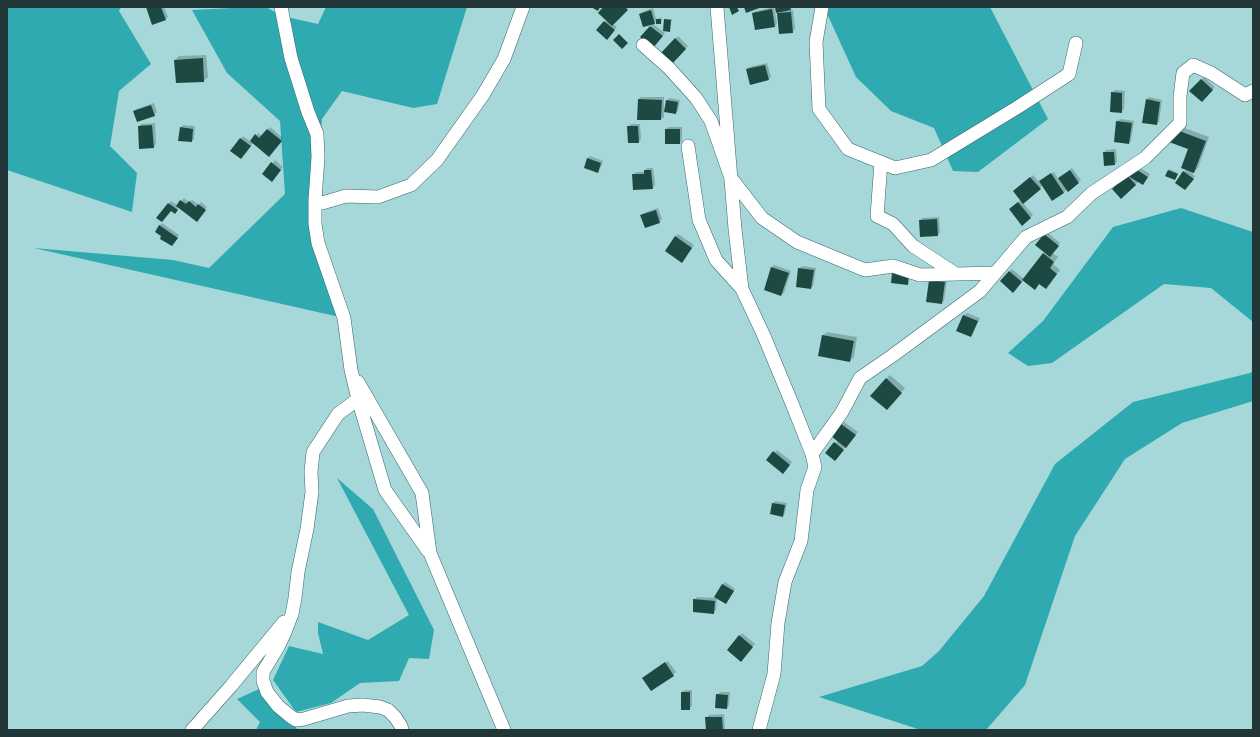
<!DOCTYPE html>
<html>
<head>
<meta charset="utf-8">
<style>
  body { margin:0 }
  #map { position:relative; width:1260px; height:737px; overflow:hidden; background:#a6d7d9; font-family:"Fira Sans",sans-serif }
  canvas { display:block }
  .frame { position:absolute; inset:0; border:8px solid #233637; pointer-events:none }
</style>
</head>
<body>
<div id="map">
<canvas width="1260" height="737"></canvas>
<div class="frame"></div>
</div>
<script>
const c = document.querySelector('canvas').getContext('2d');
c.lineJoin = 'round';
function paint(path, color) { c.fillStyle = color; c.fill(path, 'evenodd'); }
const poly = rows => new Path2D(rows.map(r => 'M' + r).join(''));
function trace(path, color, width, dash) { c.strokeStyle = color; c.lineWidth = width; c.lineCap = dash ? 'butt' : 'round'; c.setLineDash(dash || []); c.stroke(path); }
paint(poly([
  [7,7,121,7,119,11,151,64,119,91,110,146,137,173,132,212,7,170],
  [253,7,266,7,282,16,318,24,326,7,467,7,437,104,413,108,342,91,322,119,315,200,315,224,344,318,34,248,173,260,209,268,285,194,280,121,227,73,192,10],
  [824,7,990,7,1048,119,978,172,953,171,934,128,891,111,856,77],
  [1181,208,1253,232,1253,322,1211,288,1164,284,1052,363,1028,366,1008,353,1043,321,1113,227],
  [1253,371,1253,401,1182,423,1125,459,1075,536,1025,685,986,730,921,730,819,697,922,666,939,651,984,596,1055,464,1133,402,1250,373],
  [337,478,373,509,434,630,429,659,409,658,399,681,360,683,331,703,296,712,273,680,289,646,323,654,318,633,318,622,368,640,409,615],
  [259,689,295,724,297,730,256,730,260,722,237,699]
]), '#2faab0');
paint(poly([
  [147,7,164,7,168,17,165,19],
  [605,7,629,7,613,24,617,27,607,38,598,30,607,20],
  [774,7,777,23,775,26,756,29,753,13,756,11],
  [776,7,793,7,790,10,793,10,795,29,792,32,778,14,781,11],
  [653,8,656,19,662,18,661,23,657,20,654,23,640,14,642,12],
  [666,19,672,19,669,31,665,20],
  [653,24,665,33,655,44,642,37],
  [678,36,688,46,671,63,661,54],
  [206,55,208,77,204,81,175,60,179,56],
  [767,63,771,77,768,80,747,69,749,67],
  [1204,77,1215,87,1202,101,1191,91],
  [1115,90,1125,91,1124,109,1121,112,1112,93],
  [641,97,664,97,664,117,661,119,638,119,639,99],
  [1149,97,1162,100,1159,122,1156,124,1147,100],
  [670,98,680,100,678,111,675,113,667,100],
  [154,103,157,112,154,115,134,111,137,109],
  [1120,119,1134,121,1131,141,1129,143,1117,121],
  [155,123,156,144,153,147,139,127,141,124],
  [631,124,640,124,641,139,639,142,628,127],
  [183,125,195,126,194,139,192,141,180,128],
  [1179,126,1209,137,1198,168,1192,174,1195,176,1188,186,1184,172,1186,170,1189,149,1170,141],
  [270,127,283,138,271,153,253,143,243,155,231,150,243,136,251,142,258,133,262,136],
  [669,127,682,127,682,140,680,143,666,129],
  [1116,149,1117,162,1115,164,1104,153,1106,150],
  [590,156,603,161,600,169,598,172,587,159],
  [275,160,283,167,274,178,263,174],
  [1137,166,1150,174,1145,182,1139,181,1121,198,1113,189],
  [647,168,653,168,655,185,652,188,633,175,636,172,645,172],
  [1072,168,1081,180,1063,193,1043,185,1023,203,1033,215,1022,224,1013,207,1021,200,1017,189,1033,175,1039,182,1054,172,1058,179],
  [1169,169,1178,173,1176,177,1167,175],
  [184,198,189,202,192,200,199,205,201,202,207,207,199,218,179,207,177,210,171,210,158,218,171,201,177,205],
  [658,208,662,219,659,222,642,215,644,213],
  [939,217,940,233,937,235,920,221,922,218],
  [162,223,179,235,172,245,163,235,159,226],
  [1047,232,1060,243,1052,253,1058,257,1053,264,1060,270,1050,283,1023,280,1016,289,1001,281,1012,269,1024,279,1045,252,1044,235],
  [678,234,694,245,682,262,675,237],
  [774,265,791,271,784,293,781,295,772,268],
  [802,266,816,268,813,286,811,288,799,269],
  [933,277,947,280,944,301,941,303],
  [967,313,980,318,973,333,971,336,958,330,964,315],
  [827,332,857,337,854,357,850,361,823,336],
  [890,375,905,388,891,405,886,379],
  [844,422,858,432,837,457,827,453,838,440,833,436],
  [777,450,792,462,785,470,767,460],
  [775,501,787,503,785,513,782,516,771,513,773,503],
  [725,582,735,589,726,603,722,585],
  [697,597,717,598,716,610,713,613,694,600],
  [742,633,755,644,743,658,740,636],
  [668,661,676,672,673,675,643,678],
  [685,690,692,690,692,706,689,709,682,692],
  [720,692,730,692,729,705,727,708,717,695],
  [724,714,725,730,707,730,706,718,709,715]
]), '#0003');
paint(poly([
  [146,7,161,7,166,20,152,25],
  [591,7,600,7,598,11],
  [603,7,625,7,628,10,612,26,598,13],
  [729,7,737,7,739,11,732,15],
  [744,7,762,7,746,13],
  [775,7,790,7,791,10,776,13],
  [772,9,775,27,755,30,752,13],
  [651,10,655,24,643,27,639,14],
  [791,12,793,33,779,34,777,13],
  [656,19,661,19,661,24,656,24],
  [664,19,671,20,670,32,663,31],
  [604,21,615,30,607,40,596,30],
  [650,26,663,36,653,48,640,37],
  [619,34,628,43,622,49,613,40],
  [675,38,686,49,671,65,660,54],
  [203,58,204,82,176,83,174,60],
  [765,65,769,80,750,85,746,69],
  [1201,79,1213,90,1202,102,1189,91],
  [1111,92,1122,93,1122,113,1110,112],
  [638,99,662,100,661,120,637,120],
  [1146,99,1160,102,1157,125,1142,123],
  [666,100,678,102,676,114,664,112],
  [151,105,155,116,137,122,133,111],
  [1116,121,1132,123,1129,144,1114,142],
  [152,125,154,148,139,149,138,126],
  [627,126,638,126,639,143,628,143],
  [180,127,193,129,192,142,178,141],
  [267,129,282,141,269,157,250,141,255,134,259,138],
  [665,129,680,129,680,144,665,144],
  [1174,129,1206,141,1194,173,1181,168,1188,149,1169,142],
  [240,138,251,146,241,159,230,151],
  [1103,152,1114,152,1115,165,1104,166],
  [587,158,601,163,598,173,584,168],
  [271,162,281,170,272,182,262,174],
  [1134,168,1148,177,1143,185,1128,176],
  [644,170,651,170,653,189,633,190,632,174,644,174],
  [1070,170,1079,183,1068,192,1058,178],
  [1168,170,1178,174,1175,180,1165,176],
  [1183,171,1194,179,1185,190,1175,183],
  [1051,173,1064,193,1052,201,1039,181],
  [1127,175,1136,185,1121,199,1112,189],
  [1030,177,1041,189,1023,204,1013,191],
  [180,200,186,204,189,201,196,207,198,204,206,210,197,222,176,206],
  [1018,202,1031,218,1022,226,1009,209],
  [168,203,178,210,175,214,171,211,162,222,156,218],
  [656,210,660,223,645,228,640,215],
  [937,219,938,236,920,237,919,220],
  [159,225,178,238,172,246,160,239,161,236,155,232],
  [1044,234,1059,246,1050,257,1035,245],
  [675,236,692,248,682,263,665,251],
  [1043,253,1054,262,1050,268,1057,274,1046,289,1039,284,1035,290,1022,280],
  [771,267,789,273,781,296,764,290],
  [798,268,814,270,811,289,796,287],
  [1009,271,1022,282,1013,293,1000,281],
  [892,273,909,275,908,285,891,283],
  [929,280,945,282,942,304,926,302],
  [963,315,978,321,971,337,956,331],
  [822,335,854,341,850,362,818,356],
  [886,378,902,393,887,410,870,396],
  [841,424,856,435,846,448,831,436],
  [834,442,844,450,835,461,825,453],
  [773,451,790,465,783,474,766,460],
  [772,503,785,505,783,517,770,514],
  [722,584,734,591,726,604,714,597],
  [693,599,715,601,714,614,693,612],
  [739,635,753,647,741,662,727,650],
  [665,662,674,676,651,691,642,678],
  [681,692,690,692,690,710,681,710],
  [716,694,728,695,727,709,715,708],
  [705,717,722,717,723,730,706,730]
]), '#1c4941');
const minor = poly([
  [281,7,291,58,308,112,317,134,318,157,315,200,315,224,318,243,344,318,351,370,358,399,338,414,313,452,311,472,312,492,307,529,298,572,295,598,292,614,285,632,278,647,263,672,263,681,267,692,278,706,290,716,296,720,304,719,348,706,363,705,380,707,388,710,395,717,401,726,402,730],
  [717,7,735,229,742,289,764,336,793,406,812,454,815,467,807,490,801,541,785,582,778,623,774,674,759,730],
  [822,7,816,42,819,109,848,149,895,168,931,160,1018,107,1069,74,1076,43],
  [643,45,669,68,696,98,711,121,731,178,762,218,797,242,865,270,893,266,920,275,994,273],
  [688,146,699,220,716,260,742,289],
  [881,162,877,216,893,224,913,246,956,274],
  [315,200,322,203,346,196,378,197,411,185,437,160,483,95,504,59,523,7],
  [358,382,422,493,430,553,504,730],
  [358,399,385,490,428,551],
  [812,454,842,412,860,378,892,356,980,291,1026,237,1067,217,1092,193,1145,158,1180,123,1180,96,1183,73,1193,65,1211,73,1245,95,1253,91],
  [192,730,231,686,284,622]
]);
trace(minor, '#386668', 14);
trace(minor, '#fff', 13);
</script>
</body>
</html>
